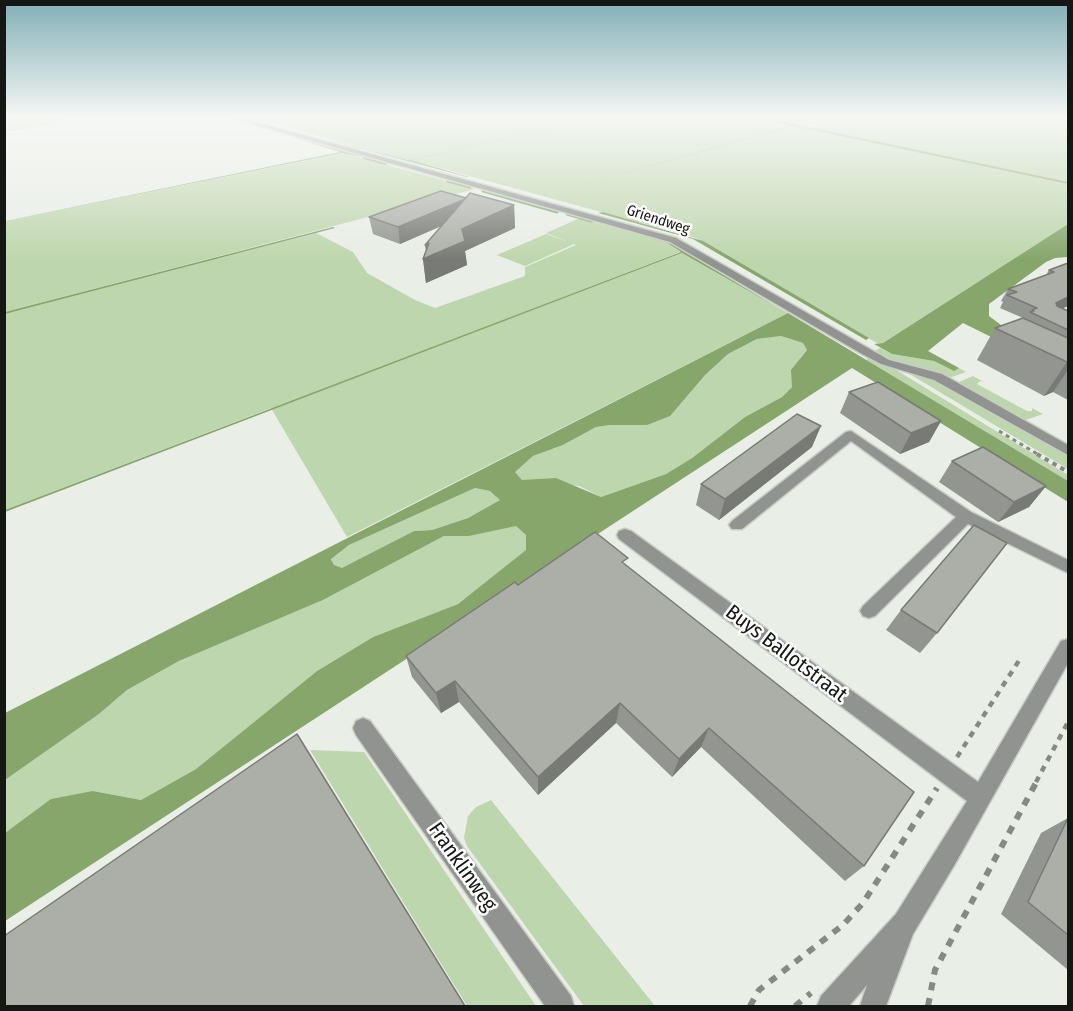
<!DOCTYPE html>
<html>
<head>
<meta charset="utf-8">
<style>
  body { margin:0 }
  #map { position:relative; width:1073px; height:1011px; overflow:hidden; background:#e9eee6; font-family:"Fira Sans Condensed",sans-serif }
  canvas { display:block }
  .frame { position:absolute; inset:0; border:6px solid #151714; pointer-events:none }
</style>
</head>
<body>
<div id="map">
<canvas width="1073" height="1011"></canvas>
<div class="frame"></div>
</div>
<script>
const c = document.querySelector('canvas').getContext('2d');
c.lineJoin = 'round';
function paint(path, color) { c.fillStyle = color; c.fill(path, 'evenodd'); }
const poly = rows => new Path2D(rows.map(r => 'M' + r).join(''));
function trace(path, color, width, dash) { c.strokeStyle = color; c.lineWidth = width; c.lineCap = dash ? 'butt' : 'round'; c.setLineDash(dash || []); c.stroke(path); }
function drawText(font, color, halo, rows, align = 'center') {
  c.font = font + ' "Fira Sans Condensed",sans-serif'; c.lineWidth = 5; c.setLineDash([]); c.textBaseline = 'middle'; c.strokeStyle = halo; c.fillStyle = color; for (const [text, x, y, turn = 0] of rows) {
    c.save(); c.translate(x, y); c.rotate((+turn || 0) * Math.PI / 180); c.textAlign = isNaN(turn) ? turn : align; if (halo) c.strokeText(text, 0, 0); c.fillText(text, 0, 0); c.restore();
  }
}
paint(poly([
  [5,118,60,118,66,122,5,132],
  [252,118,759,118,1068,184,1068,224,883,343,877,343,696,238,411,160,527,134,407,160],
  [768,118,1068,118,1068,182],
  [344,153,475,189,5,312,5,221],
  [580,218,667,243,680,252,408,357,682,253,788,313,347,537,271,408,5,510,5,314,316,233,353,252,367,273,415,300,435,308,525,276,525,267,576,245,546,233],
  [546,234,574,244,525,266,497,255],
  [781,336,803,343,807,350,801,357,792,387,782,397,745,417,692,458,666,474,601,497,579,486,522,480,514,472,533,456,563,445,596,427,610,425,647,425,728,354,757,339],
  [880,348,892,354,934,361,952,370,959,368,966,372,952,377,943,376,871,353],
  [870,357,888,365,1068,475,1068,481,866,360],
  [903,370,928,375,1068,456,1068,469],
  [973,376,984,382,980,381,977,384,1027,411,1032,411,1032,408,1043,414,1023,421,959,385,959,382],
  [475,488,491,491,500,500,468,518,432,530,414,531,342,569,334,565,331,558,349,545],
  [516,525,526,535,527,550,458,604,373,637,317,671,196,769,141,800,93,791,5,833,5,780,99,714,127,690,179,661,323,600,444,536,469,536],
  [310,750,364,752,536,1006,467,1006],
  [491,800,655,1006,584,1006,467,846,464,838,468,816,476,807]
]), '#bed6ad');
paint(poly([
  [598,118,411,160,469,177,467,177,317,137,408,160],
  [759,118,768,118,1068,182,1068,184,793,126,553,193,791,126],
  [292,137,373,159,342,153,5,221,340,152],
  [603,212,703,241,869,338,866,340,693,239,598,213],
  [584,219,672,244,777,307,682,253,5,512,5,510,681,252,667,243],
  [1068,224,1068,257,1055,258,1046,262,989,304,989,316,1068,375,963,323,928,351,959,368,954,371,934,361,892,354,874,344,883,343],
  [333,227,335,228,5,314,5,312],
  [788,313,1068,481,1068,502,852,368,5,921,5,833,51,799,93,791,141,800,196,769,317,671,373,637,458,604,526,550,526,535,516,526,469,536,444,536,323,600,179,661,127,690,99,714,5,780,5,713],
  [781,336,803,343,807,350,791,370,792,387,782,397,745,417,692,458,666,474,601,497,556,478,522,480,515,472,533,456,563,445,596,427,610,425,647,425,670,416,705,375,728,354,757,339],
  [475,488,490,491,500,500,468,518,432,530,414,531,342,568,334,565,331,559,349,545]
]), '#86a66c');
trace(poly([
  [364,158,386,164]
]), '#86a66c', 2);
trace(poly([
  [448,181,470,187],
  [483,191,557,212],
  [567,214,592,221]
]), '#86a66c', 3);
const minor = poly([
  [231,118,241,118,676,238,889,360,942,374,1068,445,1068,455,934,380,881,364,862,354,670,242,231,118],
  [851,431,971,512,1068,560,1068,573,968,524,875,616,869,618,863,616,860,611,863,606,956,517,851,441,742,529,732,529,729,525,732,521,846,432,851,431],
  [625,529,631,531,978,782,1061,641,1068,639,1068,663,955,864,913,934,886,1006,860,1006,867,985,849,1006,817,1006,821,996,896,914,967,801,619,539,617,535,619,531,625,529],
  [363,718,370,721,571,996,574,1006,545,1006,356,735,353,728,356,721,363,718]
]);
trace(minor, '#c7ccc4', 3);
trace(poly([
  [999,431,1039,455]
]), '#868984', 3, [4, 4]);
trace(poly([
  [1037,454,1068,472]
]), '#868984', 4, [4.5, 4.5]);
trace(poly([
  [957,757,1020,659],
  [1036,782,1068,722]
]), '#868984', 4.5, [6, 6]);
trace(poly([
  [750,1006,759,990,843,925,863,903,937,788],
  [795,1006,811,993],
  [928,1006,935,970,1037,781]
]), '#868984', 6, [8, 8]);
paint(minor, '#919390');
paint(poly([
  [466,198,514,205,515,228,465,251,467,265,426,283,423,259,441,226,400,244,373,234,369,217],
  [1068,263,1068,306,1063,308,1068,311,1068,400,1053,392,1044,396,977,360,995,328,1023,318,1000,308,1003,302,1001,301,1008,289,1046,275,1049,270],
  [849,392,941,421,929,442,900,454,840,413],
  [812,447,719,520,696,505,701,484],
  [952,461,1046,486,1029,507,998,522,939,482],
  [626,565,864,866,845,881,701,747,672,777,616,723,538,795,459,702,441,713,412,677,406,656,518,585],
  [901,610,937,633,920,653,886,630],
  [1068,818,1068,970,1001,914,1041,833]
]), '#939690');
paint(poly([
  [468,198,469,214,400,244,398,227],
  [514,205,515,228,465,251,467,265,426,283,423,259,427,257,425,245],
  [1068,297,1068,306,1048,315,1056,303],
  [1067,362,1068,362,1068,370,1053,392,1044,396],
  [941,421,929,442,900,454,911,433],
  [821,426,812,447,719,520,725,499],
  [1046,486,1029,507,998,522,1014,502],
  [455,681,459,702,441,713,436,693],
  [620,703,616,723,538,795,538,777],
  [709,728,701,747,672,777,679,759]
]), '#787a75');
const building = poly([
  [441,191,466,198,463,200,398,227,369,217,441,191],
  [470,193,514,205,462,229,465,241,423,259,429,243,425,245,470,193],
  [1068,263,1068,297,1056,303,1057,306,1068,311,1068,330,1030,312,1034,311,1032,310,1037,308,1007,295,1017,292,1008,289,1054,272,1049,270,1068,263],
  [1023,318,1068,338,1068,362,1067,362,995,328,1023,318],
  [878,382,941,421,911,433,849,392,878,382],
  [797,414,821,426,725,499,701,484,797,414],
  [983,447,1046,486,1014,502,952,461,983,447],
  [974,525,1007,543,937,633,901,610,974,525],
  [595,532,628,558,622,562,914,792,864,866,709,728,679,759,620,703,538,777,455,681,436,693,406,656,515,582,518,585,595,532],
  [297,734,465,1006,4,1006,4,936,297,734],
  [1068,818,1068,935,1028,902,1068,818]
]);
paint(building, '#abafa7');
trace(building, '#787a75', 1.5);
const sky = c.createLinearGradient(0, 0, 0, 260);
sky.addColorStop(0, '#81aeb6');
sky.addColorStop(0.45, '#f5f7f4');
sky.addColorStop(1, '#f5f7f400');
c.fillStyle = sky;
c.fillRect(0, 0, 1073, 260);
drawText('15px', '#151714', '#fff', [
  ["Griendweg",658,220,18]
]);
drawText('21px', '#151714', '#fff', [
  ["Buys Ballotstraat",786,654,37],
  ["Franklinweg",462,867,55]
]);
</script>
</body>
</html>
